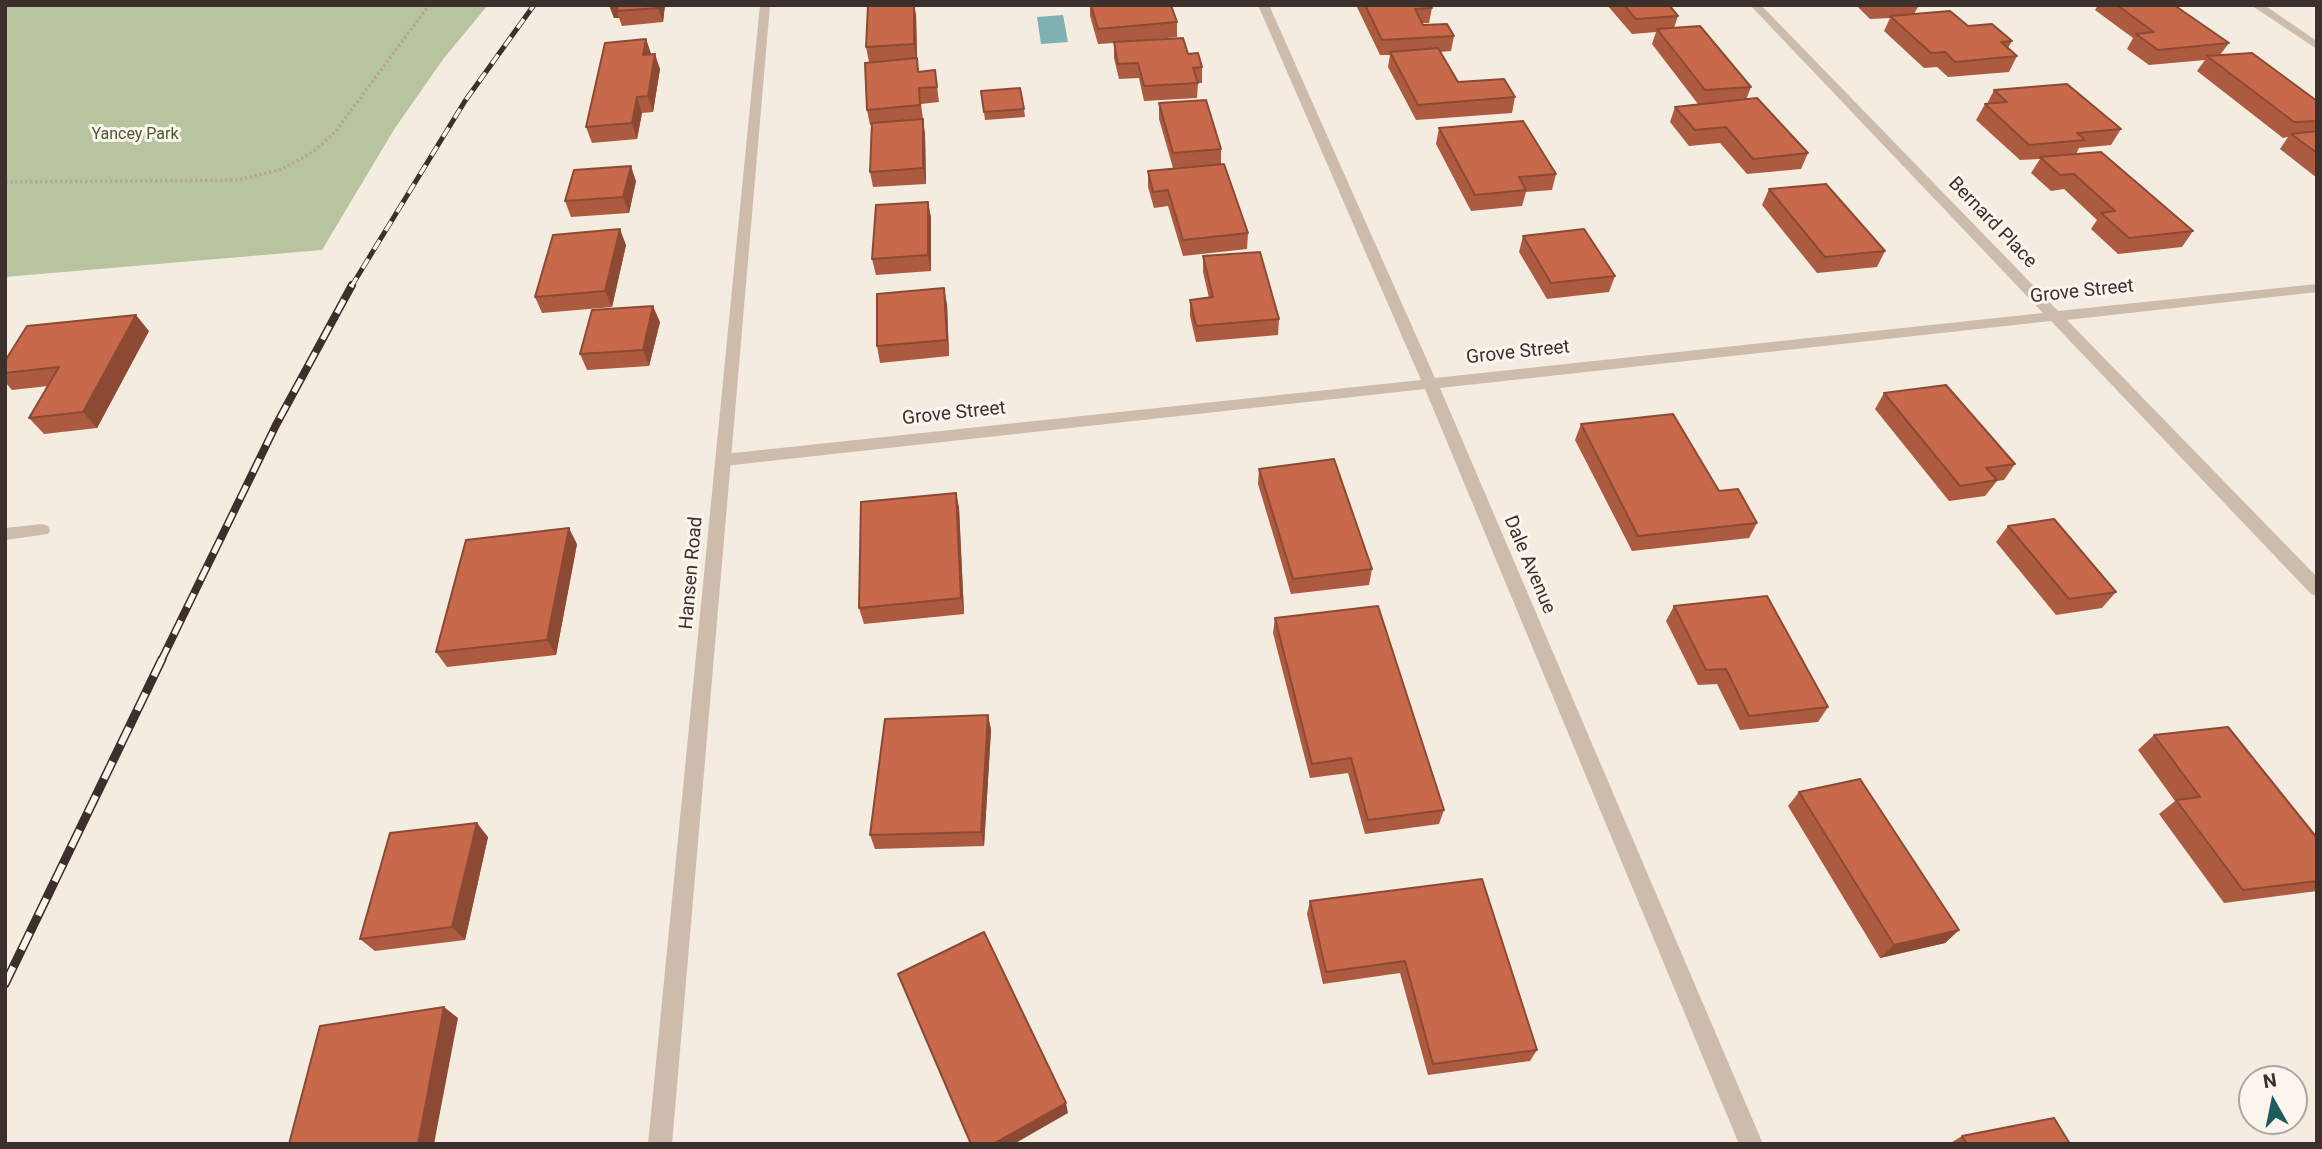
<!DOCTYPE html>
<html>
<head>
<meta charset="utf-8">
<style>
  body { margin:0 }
  #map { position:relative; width:2322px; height:1149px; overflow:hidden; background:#f4ebe1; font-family:Roboto,sans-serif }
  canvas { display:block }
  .frame { position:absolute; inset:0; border:7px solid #3b302b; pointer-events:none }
  .north { position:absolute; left:2238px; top:1065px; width:70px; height:70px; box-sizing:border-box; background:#fbf5ee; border:2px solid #aea6a0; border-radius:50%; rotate:351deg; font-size:19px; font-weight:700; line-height:28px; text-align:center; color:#3b302b }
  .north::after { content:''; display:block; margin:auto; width:24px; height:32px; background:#1f5a5e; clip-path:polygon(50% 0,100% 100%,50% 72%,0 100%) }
</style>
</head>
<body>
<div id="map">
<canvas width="2322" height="1149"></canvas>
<div class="frame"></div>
<div class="north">N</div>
</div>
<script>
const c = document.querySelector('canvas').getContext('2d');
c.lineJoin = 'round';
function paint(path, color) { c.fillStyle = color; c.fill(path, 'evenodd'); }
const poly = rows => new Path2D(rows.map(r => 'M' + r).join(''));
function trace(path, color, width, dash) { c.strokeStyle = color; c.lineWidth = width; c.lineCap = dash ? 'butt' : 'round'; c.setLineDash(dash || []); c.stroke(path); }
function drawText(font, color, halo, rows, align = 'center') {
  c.font = font + ' Roboto,sans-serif'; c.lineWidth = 6; c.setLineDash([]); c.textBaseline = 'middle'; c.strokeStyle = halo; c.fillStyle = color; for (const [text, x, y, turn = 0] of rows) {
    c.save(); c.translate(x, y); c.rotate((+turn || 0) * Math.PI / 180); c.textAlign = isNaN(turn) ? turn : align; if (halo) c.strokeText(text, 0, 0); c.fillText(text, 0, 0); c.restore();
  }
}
paint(poly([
  [5,5,488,5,444,58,395,128,322,250,5,277]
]), '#b8c4a0');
paint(poly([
  [1063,15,1068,42,1041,44,1037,17]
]), '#7fb0b2');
trace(poly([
  [5,182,238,180,282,169,313,152,336,131,429,5]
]), '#b9a596', 3.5, [2.5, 2.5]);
paint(poly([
  [1258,5,1269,5,1435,378,2043,313,1750,5,1761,5,2058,311,2317,284,2317,292,2067,320,2317,577,2317,596,2311,594,2051,321,1440,388,1763,1144,1739,1144,1425,389,724,466,716,460,724,454,1421,380,1258,5],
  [2251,5,2264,5,2317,41,2317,49,2251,5],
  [42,524,48,526,50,530,48,534,5,540,5,528,42,524]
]), '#cdbbac');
paint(poly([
  [760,5,770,5,672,1144,648,1144,760,5]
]), '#cdbbac');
const railFar2 = poly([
  [351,287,465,101,534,5]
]);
const railFar1 = poly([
  [161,661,276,425,352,285]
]);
const rail = poly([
  [5,984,162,659]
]);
trace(railFar2, '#3b302b', 5);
trace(railFar1, '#3b302b', 8);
trace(rail, '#3b302b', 9);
trace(railFar2, '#fbf5ee', 3.5, [11]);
trace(railFar1, '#fbf5ee', 5, [15]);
trace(rail, '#fbf5ee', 6, [19]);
paint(poly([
  [609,5,665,5,663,22,622,26,619,18,614,18],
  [1090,5,1171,5,1177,22,1177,37,1127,42,1188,54,1202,67,1202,83,1198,83,1197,98,1144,101,1139,78,1119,79,1114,58,1114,43,1098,44,1090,16],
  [1356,5,1430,5,1432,8,1429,23,1422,23,1423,25,1454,36,1451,51,1440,52,1458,82,1515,97,1512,113,1416,120,1388,67,1390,55,1380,55],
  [1607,5,1669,5,1678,16,1674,28,1751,87,1746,100,1808,153,1801,169,1747,174,1720,143,1689,146,1670,122,1675,107,1698,104,1652,44,1656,32,1632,34],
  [1856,5,1919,5,1914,14,1968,26,2012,41,2008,48,2017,56,2009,72,1948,77,1937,67,1924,68,1884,31,1890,18,1870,19],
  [2098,5,2174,5,2229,43,2220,55,2317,101,2317,178,2280,149,2288,137,2283,138,2197,71,2205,60,2149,65,2127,49,2133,38,2095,10],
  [916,14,917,59,919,72,935,70,939,102,921,104,925,135,926,184,873,187,870,172,871,125,870,125,867,110,869,62,866,47],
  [646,39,651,54,660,69,653,112,642,113,637,139,592,143,586,127],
  [1994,90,2121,129,2111,145,2079,148,2076,154,2193,231,2182,247,2118,254,2091,229,2097,220,2064,189,2051,191,2031,173,2040,159,2020,160,1976,120,1985,104,1987,104],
  [981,91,1024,109,1025,117,985,120],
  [1159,103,1221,149,1221,165,1248,233,1247,249,1183,256,1168,206,1154,208,1148,187,1148,171,1212,165,1173,168,1159,119],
  [1439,128,1556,174,1552,190,1526,192,1522,206,1471,211,1436,144],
  [636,181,629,213,571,217,565,201],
  [1769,189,1885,251,1877,267,1817,273,1762,205],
  [928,202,931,218,931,271,876,275,872,259],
  [1523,236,1615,276,1609,292,1547,299,1519,252],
  [626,245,612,307,542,313,535,297],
  [1203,256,1279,319,1278,335,1196,342,1190,316,1190,300,1209,298,1203,272],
  [947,304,949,356,880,363,877,346],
  [660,322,649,366,587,370,580,354],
  [149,331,97,428,44,434,29,418,48,386,12,390,5,382,5,361],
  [1884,393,2015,464,2004,480,1997,481,1985,496,1949,501,1875,409],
  [1581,424,1719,491,1757,523,1749,538,1632,551,1575,440],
  [1259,469,1372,569,1369,585,1291,594,1258,484],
  [956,493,959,508,964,614,864,624,859,608],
  [2008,526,2116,592,2102,608,2056,615,1996,542],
  [577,544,556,655,447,667,436,652],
  [1674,606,1828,707,1818,722,1740,730,1717,684,1698,685,1666,621],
  [1275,618,1444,810,1439,824,1365,834,1348,773,1310,778,1273,633],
  [988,715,991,730,984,846,875,849,870,835],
  [2154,735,2317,838,2317,891,2224,903,2159,814,2175,801,2138,750],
  [1799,792,1959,930,1945,943,1880,958,1788,806],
  [488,837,465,940,375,951,360,939],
  [1482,879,1537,1050,1530,1061,1428,1075,1400,973,1323,984,1307,914,1310,901],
  [1962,1136,2070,1144,1949,1144]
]), '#ac5a40');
paint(poly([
  [609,5,619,5,617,11,619,18,614,18],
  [658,5,665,5,663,22,658,8],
  [914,5,916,14,917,59,920,87,914,44],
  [646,39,651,54,643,55],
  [655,54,660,69,653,112,648,96],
  [919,88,925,135,926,184,923,168,923,120],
  [637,97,642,113,637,139,632,123],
  [631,166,636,181,629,213,623,197],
  [928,202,931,218,931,271,928,255],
  [620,229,626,245,612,307,605,291],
  [944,288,947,304,949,356,947,340],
  [653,306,660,322,649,366,643,350],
  [136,315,149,331,97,428,83,412],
  [956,493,959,508,964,614,961,598],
  [569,528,577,544,556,655,547,640],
  [988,715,991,730,984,846,981,832],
  [477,823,488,837,465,940,452,927],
  [1959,930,1945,943,1880,958,1894,945],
  [444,1007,458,1018,434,1144,418,1144],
  [1066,1103,1068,1113,1014,1144,993,1144]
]), '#8c4a34');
const building = poly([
  [618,5,658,5,658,8,617,11,618,5],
  [868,5,914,5,914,44,866,47,868,5],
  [1091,5,1171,5,1177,22,1098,29,1091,5],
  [1365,5,1430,5,1432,8,1415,9,1423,25,1447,24,1454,36,1382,40,1365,5],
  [1624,5,1669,5,1678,16,1636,19,1624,5],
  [2117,5,2174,5,2229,43,2158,50,2136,34,2154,32,2117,5],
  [1950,11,1968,26,1992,24,2012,41,2001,42,2017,56,1955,62,1945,52,1931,53,1890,16,1950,11],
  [1700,26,1751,87,1705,90,1657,29,1700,26],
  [1183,38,1188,54,1198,53,1202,67,1193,68,1198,83,1144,86,1138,63,1118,64,1114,42,1183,38],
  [646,39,643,55,655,54,648,96,637,97,632,123,586,127,605,43,646,39],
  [1438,48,1458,82,1504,79,1515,97,1418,105,1390,52,1438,48],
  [2252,53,2317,101,2317,121,2294,122,2207,56,2252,53],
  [917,58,918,72,935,70,937,87,919,88,920,105,867,110,865,63,917,58],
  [2067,84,2121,129,2077,133,2085,140,2029,145,1985,104,2007,102,1994,90,2067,84],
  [1020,88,1024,109,984,112,981,91,1020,88],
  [1757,98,1808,153,1753,159,1726,127,1695,130,1675,107,1757,98],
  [1206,100,1221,149,1173,153,1159,103,1206,100],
  [923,119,923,168,870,172,872,123,923,119],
  [1523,121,1556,174,1519,177,1526,190,1475,195,1439,128,1523,121],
  [2317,131,2317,153,2291,134,2317,131],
  [2101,152,2193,231,2129,238,2101,213,2115,211,2074,174,2060,175,2040,157,2101,152],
  [1224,164,1248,233,1183,240,1168,190,1153,192,1148,171,1224,164],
  [631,166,623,197,565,201,574,170,631,166],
  [1826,184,1885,251,1825,257,1769,189,1826,184],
  [928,202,928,255,872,259,876,205,928,202],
  [620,229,605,291,535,297,553,235,620,229],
  [1584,229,1615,276,1551,283,1523,236,1584,229],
  [1260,252,1279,319,1196,326,1190,300,1213,297,1203,256,1260,252],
  [944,288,947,340,877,346,877,294,944,288],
  [653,306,643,350,580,354,592,310,653,306],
  [136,315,83,412,29,418,59,367,5,373,5,361,27,326,136,315],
  [1946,385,2015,464,1986,468,1997,480,1960,486,1884,393,1946,385],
  [1673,414,1719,491,1738,489,1757,523,1638,536,1581,424,1673,414],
  [1334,459,1372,569,1293,579,1259,469,1334,459],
  [956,493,961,598,859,608,861,502,956,493],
  [2054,519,2116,592,2069,599,2008,526,2054,519],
  [569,528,547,640,436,652,466,540,569,528],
  [1767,596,1828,707,1749,716,1726,669,1706,670,1674,606,1767,596],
  [1378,606,1444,810,1368,820,1351,758,1312,764,1275,618,1378,606],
  [988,715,981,832,870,835,885,719,988,715],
  [2228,727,2317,838,2317,881,2243,890,2176,800,2200,797,2154,735,2228,727],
  [1860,779,1959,930,1894,945,1799,792,1860,779],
  [477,823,452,927,360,939,390,833,477,823],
  [1482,879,1537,1050,1433,1064,1405,961,1326,972,1310,901,1482,879],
  [984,932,1066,1103,993,1144,971,1144,898,974,984,932],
  [444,1007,418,1144,289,1144,320,1026,444,1007],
  [2054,1118,2070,1144,1967,1144,1962,1136,2054,1118]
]);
paint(building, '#c8694b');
trace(building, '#8c4a34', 2);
drawText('16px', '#4a5a2e', '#fbf5ee', [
  ["Yancey Park",135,135]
]);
drawText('19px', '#3b302b', '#fbf5ee', [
  ["Bernard Place",1992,223,46],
  ["Grove Street",2082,292,-6],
  ["Grove Street",1518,353,-6],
  ["Grove Street",954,414,-6],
  ["Dale Avenue",1529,565,67],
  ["Hansen Road",692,573,-85]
]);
</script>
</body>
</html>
